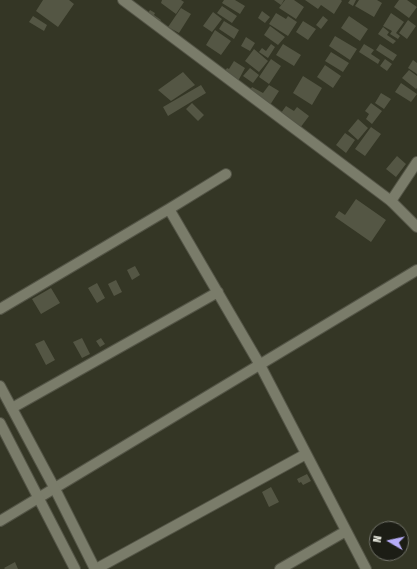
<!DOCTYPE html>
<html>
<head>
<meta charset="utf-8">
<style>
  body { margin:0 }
  #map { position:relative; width:417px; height:569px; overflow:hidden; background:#343625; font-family:"Fira Sans Condensed",sans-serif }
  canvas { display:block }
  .north { position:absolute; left:369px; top:521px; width:40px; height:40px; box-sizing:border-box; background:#1c1d15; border:1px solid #717269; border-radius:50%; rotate:279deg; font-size:11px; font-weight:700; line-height:16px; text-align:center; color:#f1f2e8 }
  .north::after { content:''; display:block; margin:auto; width:14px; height:18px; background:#b6acf8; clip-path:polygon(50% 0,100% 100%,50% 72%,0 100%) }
</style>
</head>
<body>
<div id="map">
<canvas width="417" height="569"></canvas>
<div class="north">N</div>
</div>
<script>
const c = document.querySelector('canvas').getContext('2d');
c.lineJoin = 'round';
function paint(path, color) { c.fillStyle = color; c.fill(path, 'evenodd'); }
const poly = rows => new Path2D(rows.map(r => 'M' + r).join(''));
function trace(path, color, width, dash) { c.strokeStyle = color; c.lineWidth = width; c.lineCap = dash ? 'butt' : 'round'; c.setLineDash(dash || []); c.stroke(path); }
paint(poly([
  [43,0,69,0,74,4,58,27,36,11],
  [162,0,181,0,184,2,176,14,161,3],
  [224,0,235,0,245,6,240,14,222,3],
  [274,0,284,0,281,5],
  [285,0,294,0,304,7,296,19,279,8],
  [305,0,341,0,342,1,334,14,321,5,318,9],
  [350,0,356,0,353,6,348,3],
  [359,0,377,0,382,3,374,17,355,6],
  [399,0,407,0,417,7,409,18,394,7],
  [222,6,237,16,232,23,217,13],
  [181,8,191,14,179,33,168,27],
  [150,10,155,13,154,15,161,20,156,27,144,19],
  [262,11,270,17,265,23,258,18],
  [213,12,222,19,212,32,203,26],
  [276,13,286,19,288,16,297,22,288,36,269,24],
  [391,13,404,22,396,33,400,36,398,39,390,34,392,31,383,26],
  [33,16,47,25,44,31,29,22],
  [323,16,328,20,321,29,316,25],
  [349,16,368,29,360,41,341,28],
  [408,20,416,26,407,39,399,33],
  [224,21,239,30,234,39,219,29],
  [303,21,316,29,308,40,296,32],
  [270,26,285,37,278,45,264,35],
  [383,27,389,32,387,35,396,41,393,44,378,34],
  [215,30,231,41,221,55,206,45],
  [335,36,357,49,350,60,329,46],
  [246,37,255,43,250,51,241,46],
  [271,44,275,47,268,58,259,52,262,48,266,51],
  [283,44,301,55,294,66,276,55],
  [364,44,374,50,371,54,380,60,378,64,359,52],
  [380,44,397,55,393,61,376,50],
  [254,49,268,61,259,72,245,61],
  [331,52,349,63,343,72,325,61],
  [271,59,281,66,269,84,259,77],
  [385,59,392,64,387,71,380,66],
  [413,60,417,63,417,74,408,68],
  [234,61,245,68,237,83,223,74,227,68,229,69],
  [325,65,341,76,333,88,317,77],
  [250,68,259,75,253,83,243,76],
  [409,70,417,76,417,88,416,89,402,78],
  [183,72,195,85,171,101,158,90],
  [303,76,322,88,312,105,293,93],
  [401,83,417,94,411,102,395,92],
  [201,85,206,93,168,116,163,107],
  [269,85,279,91,270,105,249,92,252,87,263,93],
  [381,93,391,99,384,109,375,103],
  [192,103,204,115,198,121,186,109],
  [371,103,382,111,372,124,366,119,369,114,365,111],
  [286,106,294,111,297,107,309,116,300,128,281,113],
  [358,119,368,128,358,140,348,131],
  [371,127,381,134,365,156,355,149],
  [345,133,355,140,346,153,336,145],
  [397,156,406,164,396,177,386,169],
  [356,199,386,220,371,242,335,217,339,211,345,215],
  [135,266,140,275,132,280,127,270],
  [116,280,122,292,114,296,108,284],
  [97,283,105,298,97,303,88,288],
  [51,288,60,303,41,314,32,299],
  [82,338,90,354,82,358,73,342],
  [101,338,105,344,100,347,96,341],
  [44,340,55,360,46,365,35,344],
  [307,474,311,481,303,485,301,482,299,483,297,479],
  [271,487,279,502,269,507,262,492],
  [15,562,18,569,5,569,4,568]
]), '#545644');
const street = poly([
  [391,201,417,162],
  [169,209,260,365,366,569],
  [0,309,169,209,226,174],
  [12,408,218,292],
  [0,521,417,270],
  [96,569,306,454],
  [280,569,346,531]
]);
const secondary = poly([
  [123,0,391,201,417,227],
  [0,386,55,489,95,569],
  [0,423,75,569]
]);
trace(street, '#535446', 12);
trace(secondary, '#535446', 12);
trace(street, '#7a7c6a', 10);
trace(secondary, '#7a7c6a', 10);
</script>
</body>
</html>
